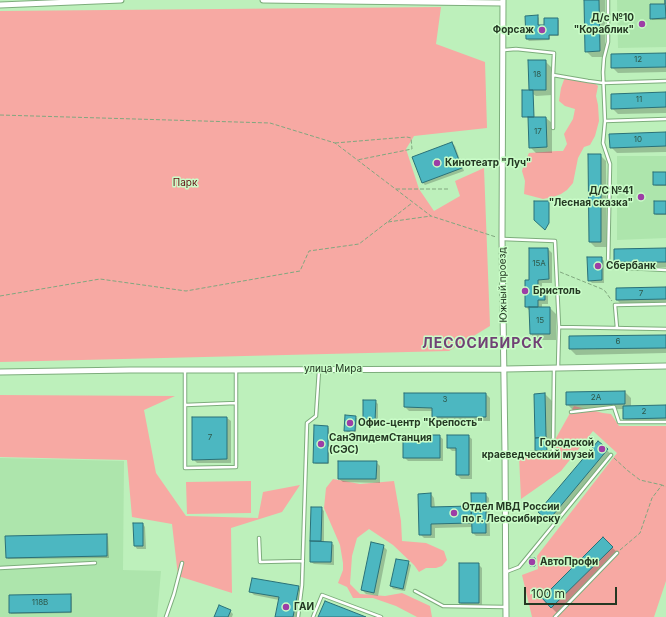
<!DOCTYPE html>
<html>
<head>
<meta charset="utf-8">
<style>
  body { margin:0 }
  #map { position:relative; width:666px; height:617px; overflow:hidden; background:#bdf0bb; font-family:Inter,sans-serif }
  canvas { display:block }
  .scale { position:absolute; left:524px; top:587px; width:93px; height:18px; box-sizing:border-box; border:2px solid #243823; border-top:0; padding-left:5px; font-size:12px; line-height:14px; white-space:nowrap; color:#243823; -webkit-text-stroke:3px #cafdc8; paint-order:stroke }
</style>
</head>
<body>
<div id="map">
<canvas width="666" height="617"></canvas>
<div class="scale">100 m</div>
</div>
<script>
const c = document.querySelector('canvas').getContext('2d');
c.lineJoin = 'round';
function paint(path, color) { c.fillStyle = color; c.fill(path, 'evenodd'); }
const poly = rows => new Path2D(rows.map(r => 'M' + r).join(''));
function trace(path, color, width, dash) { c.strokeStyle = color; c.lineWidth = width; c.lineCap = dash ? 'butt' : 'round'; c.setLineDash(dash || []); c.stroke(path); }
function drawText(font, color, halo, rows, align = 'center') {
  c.font = font + ' Inter,sans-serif'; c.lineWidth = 3; c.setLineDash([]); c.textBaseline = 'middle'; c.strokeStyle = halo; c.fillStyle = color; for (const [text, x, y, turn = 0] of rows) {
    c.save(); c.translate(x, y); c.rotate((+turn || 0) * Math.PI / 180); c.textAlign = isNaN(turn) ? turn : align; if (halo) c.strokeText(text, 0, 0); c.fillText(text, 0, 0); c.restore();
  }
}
paint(poly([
  [617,0,666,0,666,47,618,48],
  [617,156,666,156,666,238,617,240],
  [0,458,124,461,123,570,161,571,157,617,0,617]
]), '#ade5ac');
paint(poly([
  [441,7,436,44,485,62,487,128,414,136,406,149,419,189,434,211,460,196,455,181,484,168,490,326,449,351,0,362,0,11],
  [565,77,578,81,593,82,598,86,596,96,598,105,599,121,595,136,590,145,584,147,578,158,573,183,567,190,561,194,553,197,543,199,524,194,525,181,522,171,524,164,529,153,557,151,563,151,567,144,564,134,573,119,575,109,565,106,559,101,561,88],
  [0,395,175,396,144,410,156,473,186,516,258,518,263,492,300,485,282,512,231,528,232,593,178,576,172,524,132,517,127,460,0,457],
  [574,406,603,413,611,414,619,426,666,426,666,581,654,617,532,617,522,575,538,569,537,556,617,453,593,431,561,471,521,499,519,456,556,457,556,438],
  [333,479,360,484,394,481,401,521,402,541,426,543,444,551,447,560,442,566,436,568,426,568,419,572,414,565,393,545,369,529,357,538,352,556,350,584,360,594,385,596,402,593,430,606,432,617,417,617,396,606,373,598,353,598,347,587,338,583,343,570,343,563,340,545,324,508,326,488],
  [251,481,251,513,187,514,186,482]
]), '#f7a9a3');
paint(poly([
  [585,0,605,0,605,57,592,57,586,51],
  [651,5,666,5,666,20,652,20,651,18],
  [537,16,539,18,539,26,545,26,557,19,559,20,559,36,550,36,550,40,529,41,527,39,526,17],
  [666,54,666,72,618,73,612,67],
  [545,61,551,67,552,95,536,96,533,94,534,118,546,118,552,123,552,153,536,153,530,147,529,117,523,117,530,91],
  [666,93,666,113,618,114,612,108],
  [666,133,666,152,617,153,611,147],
  [452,143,455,146,464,171,425,185,423,183],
  [600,155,606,161,607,247,595,247,590,242],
  [666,173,666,186,656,186,654,185],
  [666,202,666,215,656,215,655,214],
  [548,249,552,253,552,283,542,283,542,290,545,290,548,294,548,304,542,304,542,308,550,308,556,314,556,340,536,340,531,334,530,311,526,307,530,281],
  [666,249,666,267,621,268,615,262,615,250],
  [601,258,604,261,604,283,592,283,589,280],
  [666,288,666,305,623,306,617,300],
  [666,336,666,353,576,355,570,349],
  [625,392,631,398,631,407,666,406,666,424,630,424,624,418,624,409,573,410,567,404],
  [405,394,486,394,490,398,490,421,437,421,433,417,433,411,409,411,405,407],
  [545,394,554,403,555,446,547,446,547,451,537,451],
  [375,401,378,404,378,423,367,423,364,420],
  [355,417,357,418,356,432,347,432,345,430],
  [227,418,231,421,231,463,197,463,193,459],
  [327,427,329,428,329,464,316,464,314,463],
  [439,436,443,439,443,461,408,461,404,457],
  [468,436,472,439,472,479,461,479,457,475,457,451,452,451,448,447],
  [598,442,613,456,554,526,545,518],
  [376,462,380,466,380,483,343,482,339,479],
  [431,494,434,498,435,508,472,507,485,494,489,498,490,536,476,536,473,533,472,527,435,528,435,538,424,538,420,534],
  [312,508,321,508,324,511,324,542,331,543,334,545,334,565,314,564,311,562],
  [143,524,145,527,146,549,137,549,135,546],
  [107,535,108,537,109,558,8,559,7,557],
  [603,539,618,553,557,613,543,599],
  [383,546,387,550,378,596,366,594,362,590],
  [396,560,408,562,411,565,405,591,393,589,391,586],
  [478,564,482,568,482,606,464,606,460,603],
  [298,587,302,590,297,617,276,617,279,600,254,595,251,592],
  [71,595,72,597,72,613,11,614,10,612],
  [230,611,233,614,232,617,215,617]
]), '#0003');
const building = poly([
  [584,0,599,0,600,51,585,52,584,0],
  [665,0,666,18,650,19,650,4,665,4,665,0],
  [538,15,538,25,544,25,544,18,558,18,558,35,549,35,549,39,526,39,525,16,538,15],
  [666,53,666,67,611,68,611,54,666,53],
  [528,60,546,60,546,90,529,90,528,60],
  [522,90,533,90,534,117,522,117,522,90],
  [666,92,666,107,611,109,611,94,666,92],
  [528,117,546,117,547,147,529,148,528,117],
  [666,132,666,146,610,148,609,134,666,132],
  [452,142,462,168,422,183,412,157,452,142],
  [588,154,601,154,601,242,589,242,588,154],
  [653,172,666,172,666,185,653,185,653,172],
  [534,201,549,201,549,223,545,230,534,220,534,201],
  [654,201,666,201,666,214,654,214,654,201],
  [529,248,548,248,549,279,538,280,538,289,545,289,545,300,538,300,538,307,525,307,525,280,529,280,529,248],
  [666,248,666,262,614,262,614,249,666,248],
  [587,257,602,257,602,280,588,281,587,257],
  [666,287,666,299,616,300,616,288,666,287],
  [529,307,550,307,550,334,530,334,529,307],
  [666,335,666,348,569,349,569,336,666,335],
  [625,391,625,404,566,405,566,392,625,391],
  [404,393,486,393,486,417,432,417,432,408,404,407,404,393],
  [545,393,546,437,535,438,534,394,545,393],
  [363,400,376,400,375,421,363,421,363,400],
  [666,405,666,418,623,419,623,406,666,405],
  [345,415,356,416,355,431,344,431,345,415],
  [192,417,227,417,227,459,192,460,192,417],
  [314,425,328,426,328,463,313,463,314,425],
  [403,435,440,435,440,458,403,458,403,435],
  [447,435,469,435,469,475,456,475,456,448,447,448,447,435],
  [546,437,547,451,535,451,535,438,546,437],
  [598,441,608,449,548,521,538,512,598,441],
  [338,461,377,461,376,479,338,479,338,461],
  [431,493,431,507,471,506,471,523,431,524,431,535,419,535,418,494,431,493],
  [471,493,486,493,486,533,472,533,471,493],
  [311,507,322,507,321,541,310,541,311,507],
  [133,523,143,523,143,546,134,546,133,523],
  [107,534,107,556,6,558,5,536,107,534],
  [603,537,613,547,551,608,542,598,603,537],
  [310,541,332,542,331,562,310,562,310,541],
  [371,542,384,545,374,593,361,590,371,542],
  [530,558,535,558,535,566,530,566,530,558],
  [396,559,409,561,403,589,390,586,396,559],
  [459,563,479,563,479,603,459,603,459,563],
  [252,578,299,586,293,617,275,617,279,597,249,592,252,578],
  [71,594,71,612,9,613,9,595,71,594],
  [325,601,366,617,318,617,325,601],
  [219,605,231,610,228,617,214,617,219,605]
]);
paint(building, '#4cb7c1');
trace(building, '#2a7178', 1);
const lane = poly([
  [608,0,608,42,604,58,603,72,605,121,603,143,610,164,608,267,666,270],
  [504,50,516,49,554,53,553,75,588,81,603,83,666,81],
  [553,75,553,128],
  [605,121,666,119],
  [503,239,555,241,559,327],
  [617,328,615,305,666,304],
  [558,368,559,327,666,329],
  [185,371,185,468,236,467,236,370],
  [185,405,236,403],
  [571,412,614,407,619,422,666,422],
  [506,454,553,452,554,369],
  [259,538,260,562,303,561],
  [0,568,95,563],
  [506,572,519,567,611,455],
  [415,591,443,606,505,607],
  [166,617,174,594,182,563],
  [298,617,302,585,307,423,316,416,319,370],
  [313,617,322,595,381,617],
  [555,617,617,553]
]);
const street = poly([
  [263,0,503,3],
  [503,0,502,239,505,454,506,617],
  [0,5,121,0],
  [0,372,130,370,226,370,505,369,666,366]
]);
trace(lane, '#7dad7c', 4.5);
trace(street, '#7dad7c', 7);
trace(poly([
  [0,115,270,123,335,143,431,216,496,237],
  [335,143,407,137,411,138,412,149,357,160],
  [396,189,448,189],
  [388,222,431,216],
  [560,272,602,289,605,291,612,301],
  [0,296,100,279,186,291,300,271,309,251,359,244,412,203],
  [614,458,627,470,640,480,662,485],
  [620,550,640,533,652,498,662,485,666,487]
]), '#80a77f', 1, [4, 2]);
trace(lane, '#fff', 2.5);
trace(street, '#fff', 5);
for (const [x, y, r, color] of [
  [642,24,4,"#9d3ea6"],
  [542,30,4,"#9d3ea6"],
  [437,163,4,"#9d3ea6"],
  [641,197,4,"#9d3ea6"],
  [598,266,4,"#9d3ea6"],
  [525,291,4,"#9d3ea6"],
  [350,423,4,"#9d3ea6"],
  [321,444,4,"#9d3ea6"],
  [602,449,4,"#9d3ea6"],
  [454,513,4,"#9d3ea6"],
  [532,562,4,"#9d3ea6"],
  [286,607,4,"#9d3ea6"]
]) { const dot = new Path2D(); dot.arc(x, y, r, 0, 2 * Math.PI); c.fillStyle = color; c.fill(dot); trace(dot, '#cafdc8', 1.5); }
drawText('8px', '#2e584a', null, [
  ["12",638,60],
  ["18",537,75],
  ["11",639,100],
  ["17",538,132],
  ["10",638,140],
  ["15А",539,264],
  ["7",641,294],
  ["15",540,321],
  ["6",618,342],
  ["2А",596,398],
  ["3",445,400],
  ["2",644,412],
  ["7",210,438],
  ["118В",40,603]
]);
drawText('bold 10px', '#243823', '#cafdc8', [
  ["Д/с №10",634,18,"right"],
  ["\"Кораблик\"",634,30,"right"],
  ["Форсаж",534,30,"right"],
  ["Кинотеатр \"Луч\"",445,163],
  ["Д/С №41",633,191,"right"],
  ["\"Лесная сказка\"",633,203,"right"],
  ["Сбербанк",606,266],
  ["Бристоль",533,291],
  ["Офис-центр \"Крепость\"",358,423],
  ["СанЭпидемСтанция",329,438],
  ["(СЭС)",329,450],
  ["Городской",594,443,"right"],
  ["краеведческий музей",594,455,"right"],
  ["Отдел МВД России",462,507],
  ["по г. Лесосибирску",462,519],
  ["АвтоПрофи",540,562],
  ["ГАИ",294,607]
], 'left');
drawText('10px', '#630f14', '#cafdc8', [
  ["Парк",185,183]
]);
drawText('10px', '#243823', '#cafdc8', [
  ["Южный проезд",503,285,-91],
  ["улица Мира",333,369]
]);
c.letterSpacing = '1px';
drawText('bold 14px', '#714175', '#cafdc8', [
  ["ЛЕСОСИБИРСК",483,344]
]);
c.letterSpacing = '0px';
</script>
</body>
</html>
